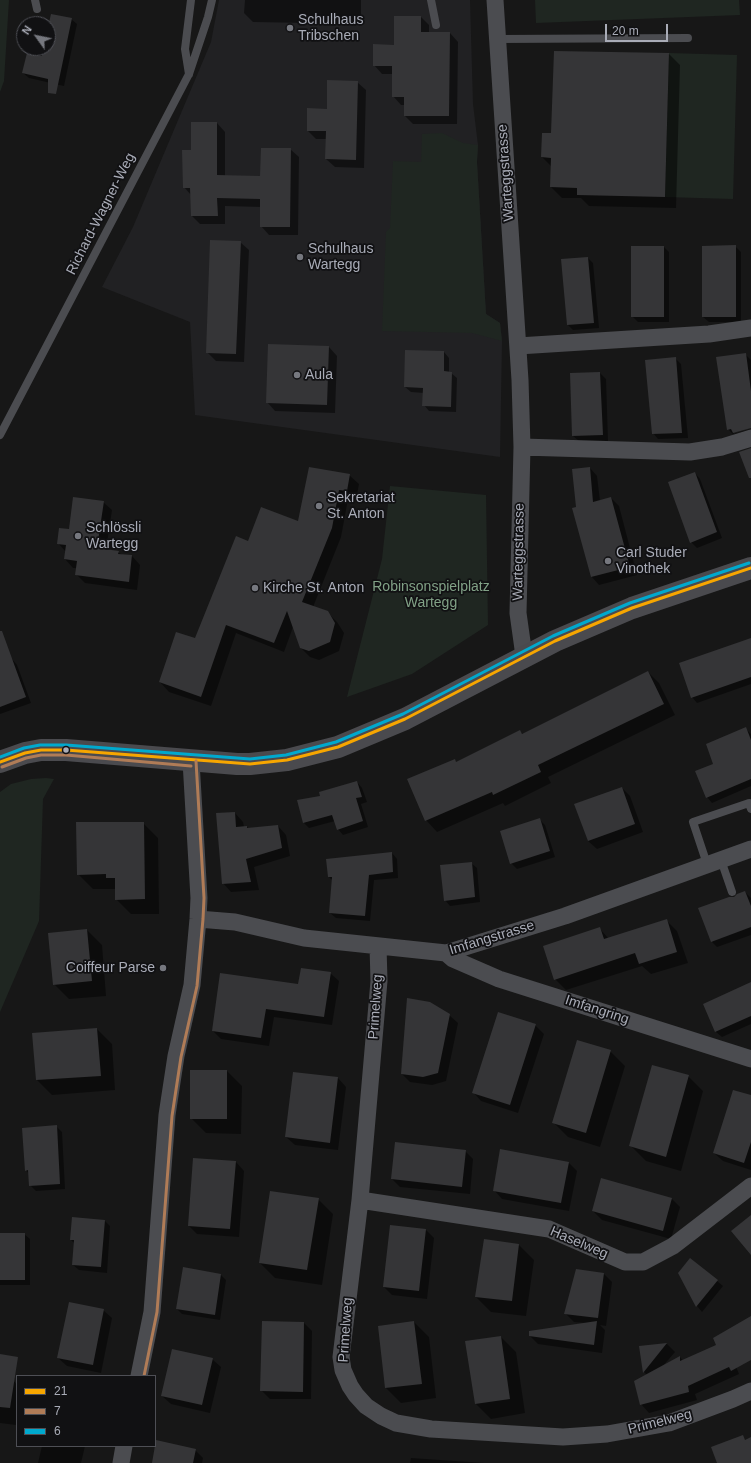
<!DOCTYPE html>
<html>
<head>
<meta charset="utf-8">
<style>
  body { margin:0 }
  #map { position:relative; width:751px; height:1463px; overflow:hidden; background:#171717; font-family:Arial,sans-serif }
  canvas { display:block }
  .legend { position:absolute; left:16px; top:1375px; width:140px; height:72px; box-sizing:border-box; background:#111113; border:1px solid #4e4f55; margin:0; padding:5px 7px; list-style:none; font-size:12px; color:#a9acb7 }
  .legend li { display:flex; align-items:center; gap:8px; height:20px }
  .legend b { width:20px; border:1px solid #4e4f55 }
  .north { position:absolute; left:16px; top:16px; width:40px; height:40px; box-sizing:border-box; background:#111113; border:1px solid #4e4f55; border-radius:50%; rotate:303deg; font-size:11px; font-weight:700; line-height:16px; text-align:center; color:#a9acb7 }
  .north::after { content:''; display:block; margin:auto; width:14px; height:18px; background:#76787f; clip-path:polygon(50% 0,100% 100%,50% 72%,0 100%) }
  .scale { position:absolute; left:605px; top:24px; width:63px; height:18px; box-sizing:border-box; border:2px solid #a9acb7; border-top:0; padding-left:5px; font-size:12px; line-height:14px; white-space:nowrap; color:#a9acb7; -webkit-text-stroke:3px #111113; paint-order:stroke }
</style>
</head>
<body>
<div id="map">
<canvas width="751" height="1463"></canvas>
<ul class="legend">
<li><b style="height:5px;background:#f7a600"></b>21</li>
<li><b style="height:5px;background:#b07c57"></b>7</li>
<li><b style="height:5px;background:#00a9ce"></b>6</li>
</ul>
<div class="north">N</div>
<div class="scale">20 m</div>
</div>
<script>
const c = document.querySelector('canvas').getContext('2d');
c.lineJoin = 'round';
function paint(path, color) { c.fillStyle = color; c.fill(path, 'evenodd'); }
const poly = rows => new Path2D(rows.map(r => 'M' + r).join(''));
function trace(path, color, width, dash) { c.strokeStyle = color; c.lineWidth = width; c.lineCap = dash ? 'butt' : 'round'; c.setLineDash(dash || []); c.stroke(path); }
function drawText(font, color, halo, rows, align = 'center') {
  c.font = font + ' Arial,sans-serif'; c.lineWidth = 3.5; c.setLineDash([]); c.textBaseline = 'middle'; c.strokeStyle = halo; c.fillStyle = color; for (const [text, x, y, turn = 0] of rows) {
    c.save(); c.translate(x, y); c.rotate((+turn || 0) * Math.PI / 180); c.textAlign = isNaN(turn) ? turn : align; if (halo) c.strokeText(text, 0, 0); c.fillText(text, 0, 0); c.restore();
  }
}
paint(poly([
  [219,0,470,0,473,104,478,145,477,162,486,314,500,323,502,341,500,457,195,415,190,322,102,287,133,227,211,42]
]), '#212123');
paint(poly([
  [0,0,9,0,4,81,0,92],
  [535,0,739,0,740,15,536,23],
  [669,53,737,55,733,199,665,197],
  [442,133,463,143,478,145,477,162,486,314,500,323,502,341,472,333,382,331,386,232,390,228,393,161,421,162,422,134],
  [390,486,486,495,488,625,412,674,347,697,382,559],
  [46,778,54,779,43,799,39,921,0,1012,0,792,11,784,31,779]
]), '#1f2621');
paint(poly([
  [245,0,361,0,361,24,253,22,244,13],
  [421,17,429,25,429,33,450,33,458,42,457,124,413,124,405,116,405,105,401,105,393,96,393,74,382,74,374,65,395,46],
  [71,19,77,24,64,86,29,78,23,73,42,57,44,48,48,48,48,32],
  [669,54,680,65,676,208,589,206,581,198,562,198,551,187,552,167,542,157,543,134,552,134],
  [357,82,366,90,364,168,335,167,326,159,327,139,316,139,308,131],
  [217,123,225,132,225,176,261,177,290,149,299,157,298,235,269,235,261,226,261,207,225,206,225,224,200,224,192,216,191,195,184,187,192,151],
  [240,242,249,250,244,362,216,361,207,352],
  [735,246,741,252,741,322,709,322,703,317],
  [664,247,669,252,669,322,638,322,632,316],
  [588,258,593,263,599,328,573,330,568,325],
  [329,347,337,356,335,413,275,411,267,402],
  [444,352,449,358,449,373,451,373,457,378,456,412,429,411,424,405,424,393,411,392,405,387],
  [745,354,751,360,751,427,733,432,734,434,751,429,751,435,734,435,728,429],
  [675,358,681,364,688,438,658,439,653,433],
  [600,373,606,379,608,441,579,441,573,436],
  [590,468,597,476,600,501,611,498,619,506,637,575,599,585,592,577,573,509,577,508],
  [695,473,700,479,722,538,697,548,691,542],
  [349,475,359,484,356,500,348,499,341,537,313,607,327,612,337,622,344,633,339,651,319,660,310,657,301,648,293,627,284,652,236,633,211,706,169,692,160,682,195,639,249,542,299,523],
  [103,502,112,510,106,550,118,552,122,555,132,556,140,565,137,590,85,583,76,574,77,568,73,568,65,559,66,552,58,543,70,530],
  [751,639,751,684,697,703,692,697],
  [12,659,17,665,31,703,0,714,0,664],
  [648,672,659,683,675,715,548,777,551,783,505,806,503,803,437,832,426,820,454,760,457,763,520,732,523,734],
  [745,728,751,734,751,786,712,803,707,797,714,764],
  [357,782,362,788,367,802,361,804,368,827,343,835,338,829,335,821,309,828,304,823,298,801,321,797],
  [622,788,630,796,643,832,597,849,588,841],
  [235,813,243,822,244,827,247,827,249,829,278,826,286,835,290,856,254,867,259,890,231,892,223,883],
  [540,820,545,825,555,857,517,869,511,863],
  [143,823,158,838,159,914,131,914,116,899,116,889,93,889,78,874],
  [392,853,397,859,398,878,374,880,370,921,336,918,330,913,333,881,329,877],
  [471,863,477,868,480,902,450,906,445,900],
  [745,892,751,898,751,935,717,947,712,942],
  [666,920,677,931,688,963,651,974,642,966,566,990,555,979,600,929,609,939],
  [87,930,102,945,106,996,69,999,54,984],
  [330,973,339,981,332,1025,274,1017,269,1046,221,1039,213,1031,299,986],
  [751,983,751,1024,722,1037,716,1032,704,1004],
  [449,1015,458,1023,446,1081,432,1085,410,1082,402,1074],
  [535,1025,544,1034,518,1113,481,1101,473,1092],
  [97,1029,112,1044,115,1090,52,1095,37,1080,34,1034],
  [610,1051,625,1066,600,1147,568,1137,553,1122],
  [227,1071,242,1086,241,1134,206,1133,191,1118],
  [294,1073,338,1078,346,1087,338,1150,295,1145,286,1137],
  [688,1076,703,1091,681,1171,646,1161,631,1146],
  [751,1096,751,1170,723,1161,714,1153],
  [56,1126,62,1132,65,1189,36,1191,30,1185,29,1174,26,1170],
  [465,1151,473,1159,470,1194,400,1187,392,1179],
  [236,1162,244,1171,239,1237,197,1234,189,1226],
  [569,1163,577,1171,569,1211,502,1199,494,1190],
  [602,1179,672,1199,680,1207,671,1239,602,1220,593,1211],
  [318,1199,333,1214,322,1285,275,1278,260,1263],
  [105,1221,110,1226,107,1273,79,1270,73,1265,75,1244,71,1240],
  [426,1230,434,1238,427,1299,392,1295,384,1287],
  [0,1234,24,1234,30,1239,30,1285,0,1285],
  [519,1245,534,1260,526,1316,491,1312,476,1297],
  [183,1268,221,1275,226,1280,220,1320,182,1314,177,1309],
  [604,1274,612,1282,606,1326,600,1325,605,1330,602,1353,538,1344,530,1336,586,1323,574,1322,565,1313],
  [679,1274,717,1281,723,1286,702,1312,697,1306],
  [103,1310,112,1318,101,1373,67,1366,58,1358],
  [414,1322,429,1337,436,1398,401,1403,386,1388,379,1327],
  [304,1323,312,1331,311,1399,270,1399,261,1390],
  [501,1337,516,1352,525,1413,491,1419,476,1404],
  [667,1344,675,1352,663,1366,680,1357,683,1361,730,1352,739,1374,695,1394,697,1400,649,1413,641,1404,647,1375,644,1372,641,1347],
  [212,1359,221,1367,210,1413,171,1404,162,1396],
  [0,1378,14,1381,17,1385,16,1425,0,1423],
  [42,1446,85,1446,81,1463,38,1463],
  [195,1450,203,1458,202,1463,153,1463],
  [411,1458,484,1463,410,1463]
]), '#0007');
paint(poly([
  [51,14,72,18,56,94,48,93,48,79,22,73,27,53,42,56,43,48,48,48,48,27],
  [394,16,421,16,421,32,450,32,449,116,404,116,404,97,392,97,392,66,373,66,373,44,394,45],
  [554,51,669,53,665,197,577,195,577,188,550,187,551,158,541,157,542,133,551,133],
  [327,80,358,81,356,160,325,159,326,131,307,131,307,108,327,109],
  [191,122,217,122,217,175,260,176,261,148,291,148,290,227,260,227,260,199,217,198,218,216,191,216,190,188,183,188,182,150,191,150],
  [210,240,241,241,236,354,206,353],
  [736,245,736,317,702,317,702,246],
  [631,246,664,246,664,317,631,317],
  [588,257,594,323,567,325,561,259],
  [268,344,329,346,327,405,266,403],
  [405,350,444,351,444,371,452,372,451,407,422,406,423,388,404,387],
  [746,353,751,391,751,428,733,433,731,429,727,430,716,357],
  [676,357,682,433,652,434,645,360],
  [600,372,603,435,572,436,570,373],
  [751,448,751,478,749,478,739,452],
  [309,467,350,474,347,491,339,490,332,528,302,602,328,611,335,623,330,642,309,651,300,648,287,611,274,643,226,625,201,697,159,682,176,632,195,638,236,536,248,541,261,507,298,521],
  [590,467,593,502,611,497,630,567,591,577,572,508,576,507,572,469],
  [695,472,717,532,690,543,668,482],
  [73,497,104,501,97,548,119,551,118,554,132,555,129,582,75,575,77,561,64,559,66,545,57,544,59,528,69,529],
  [0,631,2,631,26,697,0,707],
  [751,638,751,677,691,698,679,663],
  [648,671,664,704,538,765,541,772,493,795,492,792,425,821,407,779,455,759,456,762,520,730,522,734],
  [746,727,751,740,751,779,706,798,695,771,713,764,706,744],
  [357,781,362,797,356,798,363,821,337,830,332,815,303,823,297,800,320,796,319,792],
  [622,787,635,824,588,841,574,804],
  [235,812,236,827,247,826,247,828,278,825,282,848,246,859,251,882,222,884,216,813],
  [540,818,550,851,510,864,500,831],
  [76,822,144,822,145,899,115,900,115,878,106,878,106,874,77,875],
  [392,852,393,872,369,875,365,916,329,913,332,877,328,877,326,859],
  [472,862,475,897,444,901,440,865],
  [745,891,751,906,751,927,711,942,698,908,729,897,734,897,737,894],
  [667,919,677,952,639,964,635,953,554,980,543,946,600,927,604,939],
  [87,929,92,981,53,985,48,933],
  [301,968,331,972,324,1017,266,1009,261,1038,212,1031,220,973,298,984],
  [751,982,751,1016,715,1032,703,1004],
  [407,998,430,1002,450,1014,438,1073,423,1077,401,1074],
  [498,1012,536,1024,510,1105,472,1093],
  [97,1028,101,1076,36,1080,32,1033],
  [577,1040,611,1050,586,1133,552,1123],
  [652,1065,689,1075,666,1157,629,1146],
  [190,1070,227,1070,227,1119,190,1119],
  [293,1072,338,1077,330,1143,285,1137],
  [733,1090,751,1095,751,1142,744,1163,713,1153],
  [57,1125,60,1184,29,1186,28,1170,25,1171,22,1128],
  [395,1142,466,1150,462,1187,391,1179],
  [500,1149,569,1162,561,1203,493,1191],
  [193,1158,236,1161,230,1229,188,1226],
  [601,1178,672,1198,663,1231,592,1211],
  [270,1191,319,1198,307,1270,259,1263],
  [751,1215,751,1255,731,1231],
  [72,1217,105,1220,101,1267,72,1265,74,1240,70,1240],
  [390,1225,426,1229,419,1291,383,1287],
  [0,1233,25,1233,25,1280,0,1280],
  [484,1239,519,1244,512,1301,475,1297],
  [690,1258,718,1280,696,1307,678,1273],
  [183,1267,221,1274,215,1315,176,1309],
  [576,1269,604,1273,598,1318,564,1314],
  [69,1302,104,1309,93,1365,57,1358],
  [751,1316,751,1360,731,1371,729,1367,688,1386,689,1392,640,1405,634,1381,680,1356,680,1361,716,1345,713,1338],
  [262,1321,304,1322,303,1392,260,1391],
  [414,1321,422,1384,385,1388,378,1326],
  [597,1321,594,1345,529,1336,529,1331],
  [501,1336,510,1399,475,1404,465,1341],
  [667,1343,643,1373,639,1346],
  [172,1349,213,1358,202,1405,161,1396],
  [0,1354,18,1357,10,1408,0,1407],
  [743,1435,745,1440,751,1437,751,1463,717,1463,711,1447],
  [156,1440,196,1449,193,1463,152,1463]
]), '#353537');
trace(poly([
  [35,0,37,9],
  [431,0,436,25],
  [498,39,688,38],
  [189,74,185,49,191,0],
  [0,435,189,74,208,17,212,0],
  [721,860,732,892],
  [707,864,693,822,749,803,751,809]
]), '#4b4c50', 8);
trace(poly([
  [495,0,520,380,522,447,518,613,524,656],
  [518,346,709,334,751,328],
  [522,447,690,452,722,447,751,438],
  [198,919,235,922,304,938,446,953,565,916,751,849],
  [378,946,379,981,360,1200,341,1357,343,1370,350,1386,356,1395,366,1406,381,1416,396,1423,431,1429,563,1437,607,1434,669,1423,733,1399,751,1391],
  [446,953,453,959,499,979,751,1059],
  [360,1200,549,1229,625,1262,643,1262,673,1246,751,1186],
  [139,1376,152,1312,167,1115,176,1056,192,985,198,919,199,898,191,761],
  [121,1463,124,1446]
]), '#4b4c50', 17);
trace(poly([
  [0,762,25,753,41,750,66,750,237,764,250,764,287,760,338,747,405,719,555,641,632,608,751,568]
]), '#4a4a4e', 22);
trace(poly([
  [0,762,25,753,41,750,66,750,250,764,287,760,338,747,405,719,555,641,632,608,751,568]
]), '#f7a600', 3);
trace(poly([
  [2,767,26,758,41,755,66,755,191,766],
  [144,1376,157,1312,172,1116,181,1057,197,986,203,919,204,898,196,761]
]), '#b07c57', 3);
trace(poly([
  [0,757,24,748,40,745,66,745,250,759,286,755,336,742,403,714,553,636,630,603,749,563]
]), '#00a9ce', 3);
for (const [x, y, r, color] of [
  [290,28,4,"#76787f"],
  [300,257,4,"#76787f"],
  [297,375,4,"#76787f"],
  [319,506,4,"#76787f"],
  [78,536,4,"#76787f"],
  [608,561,4,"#76787f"],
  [255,588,4,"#76787f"],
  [66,750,3.5,"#a9acb7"],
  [163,968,4,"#76787f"]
]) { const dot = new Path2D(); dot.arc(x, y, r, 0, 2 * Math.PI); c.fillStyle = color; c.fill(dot); trace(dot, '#111113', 1.5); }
drawText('14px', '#a9acb7', '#111113', [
  ["Schulhaus",298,20],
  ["Tribschen",298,36],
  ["Schulhaus",308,249],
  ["Wartegg",308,265],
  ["Aula",305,375],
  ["Sekretariat",327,498],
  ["St. Anton",327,514],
  ["Schlössli",86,528],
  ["Wartegg",86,544],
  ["Carl Studer",616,553],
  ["Vinothek",616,569],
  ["Kirche St. Anton",263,588],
  ["Coiffeur Parse",155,968,"right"]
], 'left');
drawText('14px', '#a9acb7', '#111113', [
  ["Warteggstrasse",506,173,-94],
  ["Richard-Wagner-Weg",101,214,-63],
  ["Warteggstrasse",519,552,-89],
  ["Imfangstrasse",492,938,-17],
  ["Primelweg",376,1007,-86],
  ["Imfangring",597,1010,18],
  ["Haselweg",579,1243,23],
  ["Primelweg",346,1330,-86],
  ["Primelweg",660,1422,-14]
]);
drawText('14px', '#81a186', '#111113', [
  ["Robinsonspielplatz",431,587],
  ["Wartegg",431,603]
]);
</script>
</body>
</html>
